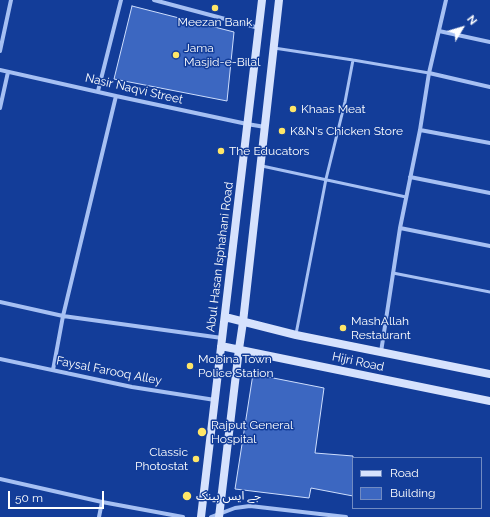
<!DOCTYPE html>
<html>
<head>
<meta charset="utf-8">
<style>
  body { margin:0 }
  #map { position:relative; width:490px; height:517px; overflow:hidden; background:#133d99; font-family:Raleway,sans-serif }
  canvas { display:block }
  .legend { position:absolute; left:352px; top:457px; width:130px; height:52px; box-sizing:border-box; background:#133d99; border:1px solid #718bc2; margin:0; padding:5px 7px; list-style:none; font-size:12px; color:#fff }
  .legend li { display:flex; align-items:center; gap:8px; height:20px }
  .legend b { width:20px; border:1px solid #718bc2 }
  .north { position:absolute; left:442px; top:8px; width:40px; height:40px; -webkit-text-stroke:3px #133d99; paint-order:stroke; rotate:52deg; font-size:11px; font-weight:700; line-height:16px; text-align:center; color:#fff }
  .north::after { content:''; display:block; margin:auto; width:14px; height:18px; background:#fff; clip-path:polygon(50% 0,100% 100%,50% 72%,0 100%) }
  .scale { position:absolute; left:8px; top:491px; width:96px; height:18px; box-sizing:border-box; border:2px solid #fff; border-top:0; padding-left:5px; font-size:12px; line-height:14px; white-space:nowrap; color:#fff; -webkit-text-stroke:3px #133d99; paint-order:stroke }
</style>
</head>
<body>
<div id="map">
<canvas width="490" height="517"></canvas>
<ul class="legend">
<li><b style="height:5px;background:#d6e2fd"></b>Road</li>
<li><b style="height:11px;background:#3c67c1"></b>Building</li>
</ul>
<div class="north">N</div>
<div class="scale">50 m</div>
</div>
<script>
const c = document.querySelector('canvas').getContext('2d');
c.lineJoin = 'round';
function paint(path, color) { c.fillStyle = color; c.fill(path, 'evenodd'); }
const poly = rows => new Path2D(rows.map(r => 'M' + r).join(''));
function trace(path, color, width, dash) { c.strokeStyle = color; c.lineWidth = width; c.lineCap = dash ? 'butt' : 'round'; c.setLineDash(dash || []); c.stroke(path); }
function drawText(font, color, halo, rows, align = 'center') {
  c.font = font + ' Raleway,"Noto Sans Arabic",sans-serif'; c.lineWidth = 3; c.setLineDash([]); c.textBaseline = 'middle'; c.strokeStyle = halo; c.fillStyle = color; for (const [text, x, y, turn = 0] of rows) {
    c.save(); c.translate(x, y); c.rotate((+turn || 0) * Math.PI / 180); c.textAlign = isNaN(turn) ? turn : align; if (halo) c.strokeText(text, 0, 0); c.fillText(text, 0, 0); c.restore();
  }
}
const building = poly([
  [132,6,234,32,227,101,114,79,132,6],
  [253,374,324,388,315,453,353,456,353,496,311,488,309,498,235,489,253,374]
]);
paint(building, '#3c67c1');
trace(building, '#cedefd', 1);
trace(poly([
  [274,48,353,60,429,73],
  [262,166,406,197],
  [393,273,490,292],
  [296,334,326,179,345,102,353,60]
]), '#a6c0f3', 3);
trace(poly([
  [154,0,259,28],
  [439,31,490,42],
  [0,51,11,0],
  [0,70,116,96,247,124,265,127],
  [429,73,490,87],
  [98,91,121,0],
  [0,108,8,72],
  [420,130,490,143],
  [410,177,490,193],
  [400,228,490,246],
  [0,302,63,316,222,338],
  [381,352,400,228,420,130,429,73,446,0],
  [0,359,132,387,215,400],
  [53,370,63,316,116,96],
  [0,479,102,502,183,517],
  [99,517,102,502],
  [211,517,235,508,250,506,346,517]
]), '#a6c0f3', 4);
trace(poly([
  [225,317,296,335,490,374],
  [221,346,490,401],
  [201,517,262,0],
  [219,517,239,349,243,322,279,0]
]), '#d6e2fd', 8);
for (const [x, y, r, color] of [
  [215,8,4,"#ffe668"],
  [176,55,4,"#ffe668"],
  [293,109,4,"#ffe668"],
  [282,131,4,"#ffe668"],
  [221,151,4,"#ffe668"],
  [343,328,4,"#ffe668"],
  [190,366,4,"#ffe668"],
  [202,432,5,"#ffe668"],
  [196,459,4,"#ffe668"],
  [187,496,5,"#ffe668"]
]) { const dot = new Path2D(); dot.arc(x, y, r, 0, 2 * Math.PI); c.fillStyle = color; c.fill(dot); trace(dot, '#133d99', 1.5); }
drawText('12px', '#fff', '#133d99', [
  ["Meezan Bank",215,22,"center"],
  ["Jama",184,48],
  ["Masjid-e-Bilal",184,62],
  ["Khaas Meat",301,109],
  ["K&N's Chicken Store",290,131],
  ["The Educators",229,151],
  ["MashAllah",351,321],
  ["Restaurant",351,335],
  ["Mobina Town",198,359],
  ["Police Station",198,373],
  ["Rajput General",211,425],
  ["Hospital",211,439],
  ["Classic",188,452,"right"],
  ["Photostat",188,466,"right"],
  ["جے ایس بینک",196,496]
], 'left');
drawText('12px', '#fff', '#133d99', [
  ["Nasir Naqvi Street",134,89,13],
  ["Abul Hasan Isphahani Road",220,257,-83],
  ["Hijri Road",358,362,12],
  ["Faysal Farooq Alley",109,371,11]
]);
</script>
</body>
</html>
